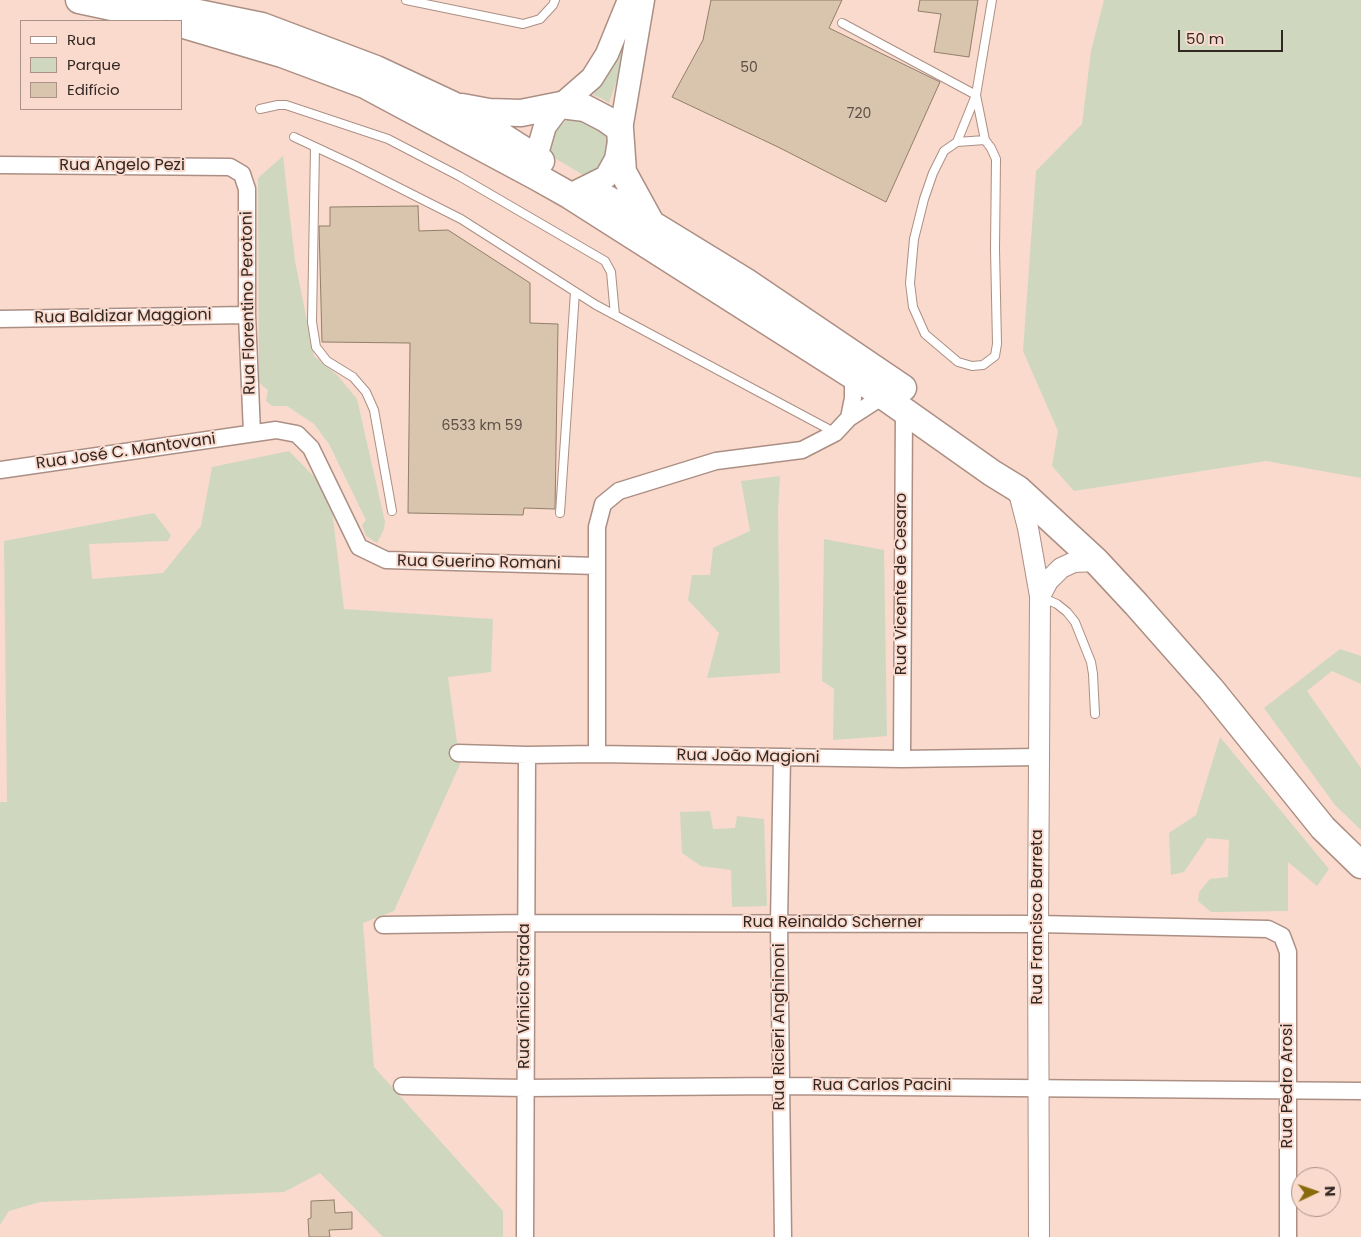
<!DOCTYPE html>
<html>
<head>
<meta charset="utf-8">
<style>
  body { margin:0 }
  #map { position:relative; width:1361px; height:1237px; overflow:hidden; background:#f9dacd; font-family:Poppins,sans-serif }
  canvas { display:block }
  .legend { position:absolute; left:20px; top:20px; width:162px; height:90px; box-sizing:border-box; background:#f9dacd; border:1px solid #aa9289; margin:0; padding:6px 9px; list-style:none; font-size:15px; color:#332723 }
  .legend li { display:flex; align-items:center; gap:10px; height:25px }
  .legend b { width:25px; border:1px solid #aa9289 }
  .north { position:absolute; left:1291px; top:1167px; width:50px; height:50px; box-sizing:border-box; background:#f9dacd; border:1px solid #aa9289; border-radius:50%; rotate:87deg; font-size:14px; font-weight:700; line-height:20px; text-align:center; color:#332723 }
  .north::after { content:''; display:block; margin:auto; width:18px; height:22px; background:#8a6b0b; clip-path:polygon(50% 0,100% 100%,50% 72%,0 100%) }
  .scale { position:absolute; left:1178px; top:30px; width:105px; height:22px; box-sizing:border-box; border:2px solid #332723; border-top:0; padding-left:6px; font-size:15px; line-height:18px; white-space:nowrap; color:#332723; -webkit-text-stroke:4px #f9dacd; paint-order:stroke }
</style>
</head>
<body>
<div id="map">
<canvas width="1361" height="1237"></canvas>
<ul class="legend">
<li><b style="height:6px;background:#fff"></b>Rua</li>
<li><b style="height:14px;background:#cfd8bf"></b>Parque</li>
<li><b style="height:14px;background:#d9c4ad"></b>Edifício</li>
</ul>
<div class="north">N</div>
<div class="scale">50 m</div>
</div>
<script>
const c = document.querySelector('canvas').getContext('2d');
c.lineJoin = 'round';
function paint(path, color) { c.fillStyle = color; c.fill(path, 'evenodd'); }
const poly = rows => new Path2D(rows.map(r => 'M' + r).join(''));
function trace(path, color, width, dash) { c.strokeStyle = color; c.lineWidth = width; c.lineCap = dash ? 'butt' : 'round'; c.setLineDash(dash || []); c.stroke(path); }
function drawText(font, color, halo, rows, align = 'center') {
  c.font = font + ' Poppins,sans-serif'; c.lineWidth = 4; c.setLineDash([]); c.textBaseline = 'middle'; c.strokeStyle = halo; c.fillStyle = color; for (const [text, x, y, turn = 0] of rows) {
    c.save(); c.translate(x, y); c.rotate((+turn || 0) * Math.PI / 180); c.textAlign = isNaN(turn) ? turn : align; if (halo) c.strokeText(text, 0, 0); c.fillText(text, 0, 0); c.restore();
  }
}
paint(poly([
  [1104,0,1361,0,1361,478,1266,461,1074,491,1052,466,1058,431,1023,351,1036,171,1082,124,1091,51],
  [631,26,622,65,609,103,601,98,593,95,614,63],
  [568,119,593,120,608,133,610,155,602,169,588,178,548,154,552,133],
  [283,156,295,261,314,356,337,375,357,399,385,522,384,529,377,543,366,536,362,525,366,520,329,444,314,424,287,406,272,406,266,401,268,390,259,383,258,178],
  [289,451,330,493,344,609,493,619,491,672,448,677,460,764,394,911,363,923,374,1067,503,1211,503,1237,383,1237,320,1173,284,1192,40,1202,9,1211,0,1225,0,802,7,802,4,541,154,513,171,535,168,541,89,544,92,579,163,573,201,526,212,467],
  [780,476,778,510,780,673,707,678,719,633,688,600,692,575,710,575,713,548,750,531,741,481],
  [824,539,884,550,887,736,833,740,834,689,822,681],
  [1340,649,1361,656,1361,684,1332,671,1307,691,1361,768,1361,830,1335,805,1264,708],
  [1220,737,1329,869,1317,886,1288,862,1288,911,1211,912,1198,901,1199,892,1210,879,1228,877,1229,840,1207,838,1184,872,1171,875,1169,833,1196,815],
  [710,811,713,829,735,828,737,816,764,819,767,906,732,907,731,870,701,866,682,853,680,812]
]), '#cfd8bf');
const building = poly([
  [711,0,842,0,829,28,940,82,886,202,778,147,672,97,703,40,711,0],
  [920,0,978,0,969,57,934,52,941,14,918,11,920,0],
  [418,206,419,231,448,230,530,283,530,323,558,324,555,509,524,508,523,515,408,513,410,343,322,342,319,226,330,226,330,207,418,206],
  [334,1200,335,1213,352,1212,352,1229,329,1230,330,1237,309,1237,308,1219,311,1218,311,1201,334,1200]
]);
paint(building, '#d9c4ad');
trace(building, '#917f69', 1);
const service = poly([
  [406,0,523,24,540,19,553,5,555,0],
  [842,23,976,95,992,0],
  [260,109,278,105,286,105,388,139,459,176,605,261,611,272,615,315],
  [294,137,354,165,461,219,596,305,834,432],
  [957,142,976,95,985,140,991,148,996,159,995,249,997,344,995,356,983,365,972,366,958,362,925,334,913,307,910,283,914,239,924,199,933,173,944,151,957,142,985,140],
  [315,147,312,322,316,347,327,361,353,377,366,392,374,410,392,511],
  [560,513,575,292],
  [1041,597,1057,604,1067,612,1075,622,1091,662,1093,674,1095,714]
]);
const minor = poly([
  [0,165,230,167,242,174,247,189,247,315,252,433],
  [0,319,247,315],
  [849,418,853,398,853,376],
  [0,470,276,430,297,434,311,448,359,547,386,560,597,566],
  [458,753,527,755,597,754,902,759,1038,757],
  [597,754,597,527,603,504,619,491,716,461,802,450,835,433,849,418,883,396],
  [782,757,779,923,783,1237],
  [902,759,904,410],
  [383,925,525,923,1038,924,1268,929,1282,936,1288,952,1288,1237],
  [402,1086,525,1088,780,1086,1361,1091],
  [525,1237,527,755]
]);
const tertiary = poly([
  [1018,489,1028,528,1040,596,1038,924,1039,1237],
  [1040,596,1048,581,1061,568,1074,562,1096,561]
]);
const secondary = poly([
  [537,174,536,157,545,126,561,105,592,78,607,54,629,0],
  [572,194,606,177,616,159,643,0]
]);
const trunk = poly([
  [79,0,154,16],
  [135,0,262,26,376,69,453,105,541,161],
  [181,24,282,54,365,85,537,177,569,195,869,386,992,473,1018,489,1096,561,1136,604,1211,689,1323,828,1361,865],
  [462,107,489,112,521,113,561,105,585,108,606,119,620,129,623,172,651,223],
  [590,189,652,224,745,281,903,388]
]);
trace(service, '#ac8f84', 10);
trace(minor, '#ac8f84', 19);
trace(tertiary, '#ac8f84', 22);
trace(secondary, '#ac8f84', 25);
trace(trunk, '#ac8f84', 29);
trace(service, '#fff', 8);
trace(minor, '#fff', 16);
trace(tertiary, '#fff', 20);
trace(secondary, '#fff', 22);
trace(trunk, '#fff', 26);
drawText('14px', '#5c4e46', null, [
  ["50",749,68],
  ["720",859,114],
  ["6533 km 59",482,426]
]);
drawText('16px', '#332723', '#f9dacd', [
  ["Rua Ângelo Pezi",122,166],
  ["Rua Florentino Perotoni",249,303,-91],
  ["Rua Baldizar Maggioni",123,317,-1],
  ["Rua José C. Mantovani",126,452,-8],
  ["Rua Guerino Romani",479,563,1],
  ["Rua Vicente de Cesaro",902,584,-90],
  ["Rua João Magioni",748,757,1],
  ["Rua Francisco Barreta",1038,917,-90],
  ["Rua Reinaldo Scherner",833,923],
  ["Rua Vinicio Strada",525,996,-90],
  ["Rua Ricieri Anghinoni",780,1027,-90],
  ["Rua Carlos Pacini",882,1086],
  ["Rua Pedro Arosi",1288,1086,-90]
]);
</script>
</body>
</html>
